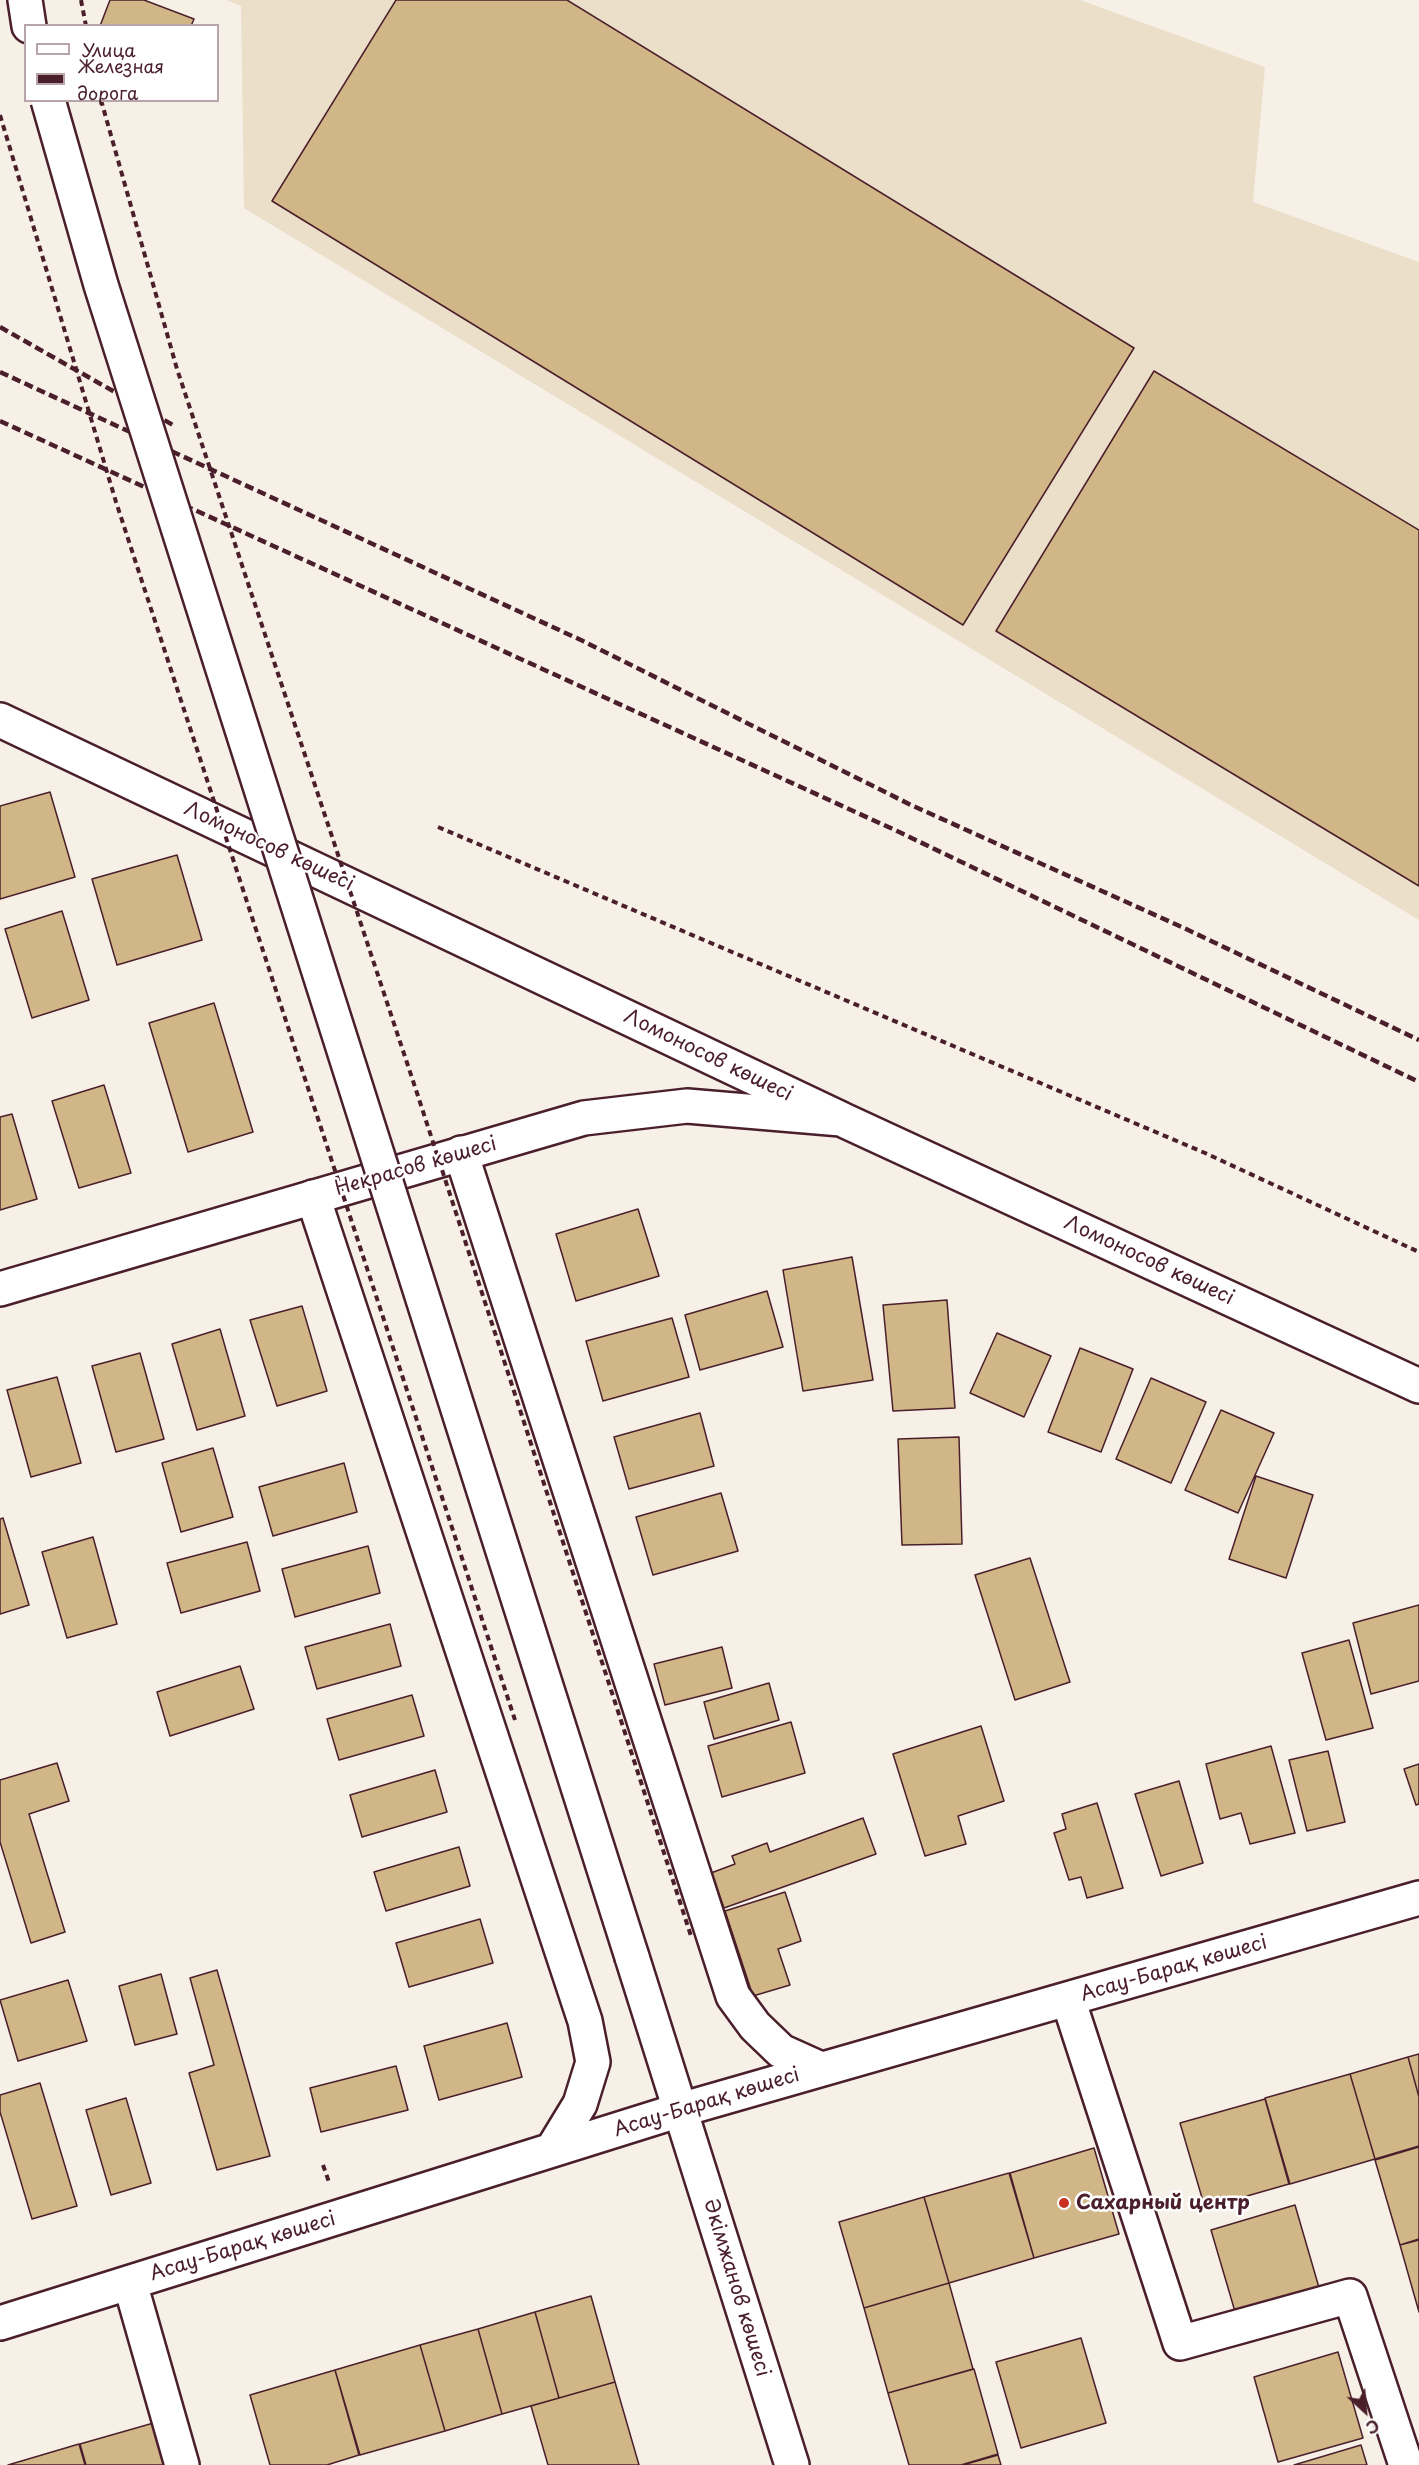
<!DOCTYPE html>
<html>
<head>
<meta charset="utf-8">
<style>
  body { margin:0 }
  #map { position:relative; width:1419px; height:2465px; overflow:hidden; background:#f6f0e7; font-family:"Playpen Sans",sans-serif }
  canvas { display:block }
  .legend { position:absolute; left:24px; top:24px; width:195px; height:78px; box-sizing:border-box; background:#fff; border:2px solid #b7a5aa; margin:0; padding:8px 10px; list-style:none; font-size:18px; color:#4a1f2b }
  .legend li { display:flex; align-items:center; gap:12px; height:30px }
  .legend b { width:30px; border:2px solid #b7a5aa }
  .north { position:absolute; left:1335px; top:2381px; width:60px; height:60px; -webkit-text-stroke:4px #fff; paint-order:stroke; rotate:154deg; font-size:16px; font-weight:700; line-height:24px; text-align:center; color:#4a1f2b }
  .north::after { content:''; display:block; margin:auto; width:21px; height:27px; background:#4a1f2b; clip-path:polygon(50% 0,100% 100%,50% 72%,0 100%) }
</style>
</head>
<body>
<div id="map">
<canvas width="1419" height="2465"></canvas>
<ul class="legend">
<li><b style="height:8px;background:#fff"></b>Улица</li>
<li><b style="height:8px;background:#4a1f2b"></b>Железная дорога</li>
</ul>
<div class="north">С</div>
</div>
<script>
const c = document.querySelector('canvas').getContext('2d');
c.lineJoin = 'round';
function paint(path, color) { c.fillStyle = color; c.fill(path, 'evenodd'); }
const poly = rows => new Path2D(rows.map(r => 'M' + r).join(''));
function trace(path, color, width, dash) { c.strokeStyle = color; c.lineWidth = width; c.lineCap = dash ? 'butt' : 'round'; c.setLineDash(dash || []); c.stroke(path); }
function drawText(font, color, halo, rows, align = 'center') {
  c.font = font + ' "Playpen Sans",sans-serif'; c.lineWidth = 5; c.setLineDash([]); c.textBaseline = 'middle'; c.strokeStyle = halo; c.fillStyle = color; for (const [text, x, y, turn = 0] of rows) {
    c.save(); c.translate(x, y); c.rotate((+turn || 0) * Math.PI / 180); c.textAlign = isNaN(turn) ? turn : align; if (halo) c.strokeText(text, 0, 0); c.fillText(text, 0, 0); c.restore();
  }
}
paint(poly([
  [227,0,1080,0,1265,67,1253,202,1419,262,1419,920,244,208,241,6]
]), '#ebdfca');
const building = poly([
  [110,0,144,0,194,19,191,26,100,26,110,0],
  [396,0,567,0,1134,348,963,625,272,201,396,0],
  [1154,371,1419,530,1419,886,996,631,1154,371],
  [50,792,75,877,0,899,0,806,50,792],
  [177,855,202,940,117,965,92,879,177,855],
  [62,911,89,1000,32,1018,5,929,62,911],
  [214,1003,253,1132,188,1152,149,1023,214,1003],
  [104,1085,131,1173,79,1188,52,1101,104,1085],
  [12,1114,37,1199,0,1210,0,1117,12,1114],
  [638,1209,659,1276,576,1301,556,1234,638,1209],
  [852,1257,873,1380,803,1391,783,1270,852,1257],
  [767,1291,783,1347,700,1370,685,1315,767,1291],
  [947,1300,955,1408,893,1411,883,1305,947,1300],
  [302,1306,327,1391,277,1406,250,1320,302,1306],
  [672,1318,689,1377,603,1401,586,1341,672,1318],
  [220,1329,245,1416,197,1430,172,1344,220,1329],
  [997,1333,1051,1356,1024,1417,970,1393,997,1333],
  [1080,1348,1133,1369,1101,1452,1048,1432,1080,1348],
  [140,1353,164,1439,116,1452,92,1366,140,1353],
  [57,1377,81,1463,31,1477,7,1390,57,1377],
  [1151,1378,1206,1402,1171,1483,1116,1459,1151,1378],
  [1221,1410,1274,1433,1238,1513,1185,1490,1221,1410],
  [700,1413,714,1466,629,1489,614,1437,700,1413],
  [959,1437,962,1544,902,1545,898,1439,959,1437],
  [213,1448,233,1517,181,1532,162,1463,213,1448],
  [344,1463,357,1512,273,1536,259,1487,344,1463],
  [1256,1476,1313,1495,1286,1578,1229,1559,1256,1476],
  [721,1493,738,1551,653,1575,636,1517,721,1493],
  [3,1518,29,1605,0,1614,0,1519,3,1518],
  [93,1537,117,1624,67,1638,42,1552,93,1537],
  [247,1542,260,1591,181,1613,167,1563,247,1542],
  [368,1546,380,1593,295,1617,282,1569,368,1546],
  [1030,1558,1070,1682,1015,1700,975,1575,1030,1558],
  [1419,1605,1419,1681,1371,1694,1353,1623,1419,1605],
  [390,1624,401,1666,317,1689,305,1647,390,1624],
  [1349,1640,1373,1728,1326,1740,1302,1653,1349,1640],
  [722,1647,732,1688,665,1705,654,1664,722,1647],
  [240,1666,254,1709,170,1736,157,1692,240,1666],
  [769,1683,779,1720,714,1739,704,1702,769,1683],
  [412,1695,424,1736,339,1760,327,1719,412,1695],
  [791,1722,805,1773,722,1797,708,1746,791,1722],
  [981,1726,1004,1801,958,1816,966,1844,925,1856,893,1754,981,1726],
  [1271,1746,1295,1833,1250,1844,1241,1813,1220,1819,1206,1764,1271,1746],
  [1328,1751,1345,1822,1307,1831,1289,1760,1328,1751],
  [57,1763,69,1801,29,1814,65,1932,31,1943,0,1842,0,1780,57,1763],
  [1419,1764,1419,1804,1416,1805,1404,1769,1419,1764],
  [435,1770,447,1812,362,1837,350,1795,435,1770],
  [1179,1781,1203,1863,1161,1876,1135,1794,1179,1781],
  [1097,1803,1123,1888,1087,1898,1081,1877,1069,1880,1054,1833,1066,1829,1062,1814,1097,1803],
  [863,1818,876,1854,724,1908,711,1873,735,1864,732,1856,767,1843,770,1852,863,1818],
  [459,1847,470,1886,386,1911,374,1872,459,1847],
  [785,1892,801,1941,778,1949,790,1985,753,1996,725,1911,785,1892],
  [480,1919,493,1963,409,1987,396,1943,480,1919],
  [217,1970,270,2156,217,2170,189,2073,214,2065,190,1978,217,1970],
  [161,1974,177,2034,135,2045,119,1986,161,1974],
  [68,1980,87,2041,18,2061,0,2000,68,1980],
  [507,2023,522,2077,439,2100,424,2046,507,2023],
  [1419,2054,1419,2097,1408,2057,1419,2054],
  [1408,2057,1419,2097,1419,2146,1375,2159,1350,2074,1408,2057],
  [396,2066,408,2110,321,2132,310,2088,396,2066],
  [1350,2074,1375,2159,1290,2184,1265,2098,1350,2074],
  [40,2083,77,2206,32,2219,0,2112,0,2095,40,2083],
  [126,2098,151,2183,111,2195,86,2110,126,2098],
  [1265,2099,1289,2184,1205,2208,1180,2123,1265,2099],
  [1419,2147,1419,2239,1400,2245,1375,2160,1419,2147],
  [1094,2148,1119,2234,1034,2258,1010,2173,1094,2148],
  [1009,2173,1034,2258,949,2283,924,2197,1009,2173],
  [924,2197,949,2283,864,2308,839,2222,924,2197],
  [1295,2205,1320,2291,1236,2315,1211,2230,1295,2205],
  [1419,2240,1419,2312,1400,2245,1419,2240],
  [949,2283,973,2369,888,2393,864,2308,949,2283],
  [591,2296,615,2382,559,2398,535,2312,591,2296],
  [535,2312,559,2398,502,2414,478,2329,535,2312],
  [478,2329,502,2414,445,2431,420,2345,478,2329],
  [1081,2338,1106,2423,1021,2448,996,2362,1081,2338],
  [420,2345,445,2431,360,2455,335,2370,420,2345],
  [1338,2352,1363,2438,1278,2462,1254,2377,1338,2352],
  [974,2369,998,2454,961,2465,909,2465,888,2393,974,2369],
  [335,2370,359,2455,327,2465,270,2465,250,2395,335,2370],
  [615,2382,639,2465,548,2465,531,2406,615,2382],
  [164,2420,178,2465,86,2465,80,2444,164,2420],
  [79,2444,85,2465,8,2465,79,2444],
  [1361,2445,1367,2465,1294,2465,1361,2445],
  [998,2455,1001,2465,963,2465,998,2455]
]);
paint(building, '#d1b687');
trace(building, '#4a1f2b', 1.5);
const minor = poly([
  [0,720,839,1118],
  [461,1153,733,1996,755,2026,781,2051,821,2069],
  [313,1197,585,2021,593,2062,580,2104,552,2150],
  [1068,1999,1180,2343,1350,2296,1406,2465],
  [130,2283,182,2465],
  [0,2323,680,2110,1419,1898]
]);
const major = poly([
  [25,0,29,26],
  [0,1289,584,1118,687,1106,841,1119,1419,1386],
  [632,1957,792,2465]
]);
trace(minor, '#4a1f2b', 38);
trace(major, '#4a1f2b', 38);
trace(poly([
  [81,0,86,26],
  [438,827,1205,1153,1419,1252],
  [323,2165,329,2182]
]), '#4a1f2b', 4, [6, 4.5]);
trace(minor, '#fff', 33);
trace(major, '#fff', 33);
trace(poly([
  [0,327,173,425],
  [0,372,583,641,911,805,1184,928,1419,1040],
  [0,421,897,831,1419,1082]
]), '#4a1f2b', 4.5, [9, 4.5]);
const majorBridge = poly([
  [48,100,101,285,632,1957]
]);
trace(majorBridge, '#4a1f2b', 38, []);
trace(poly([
  [101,100,177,369,418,1096,691,1936],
  [0,115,116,502,515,1720]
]), '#4a1f2b', 4, [6, 4.5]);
trace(majorBridge, '#fff', 33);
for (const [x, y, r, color] of [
  [1064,2203,6,"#c8321e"]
]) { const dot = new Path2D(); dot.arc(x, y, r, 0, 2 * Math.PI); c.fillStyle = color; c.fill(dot); trace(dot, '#fff', 2); }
drawText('20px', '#4a1f2b', '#fff', [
  ["Ломоносов көшесі",269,847,25],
  ["Ломоносов көшесі",708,1056,26],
  ["Некрасов көшесі",416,1167,-16],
  ["Ломоносов көшесі",1149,1261,25],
  ["Асау-Барақ көшесі",1174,1969,-16],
  ["Асау-Барақ көшесі",707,2103,-17],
  ["Асау-Барақ көшесі",243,2247,-17],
  ["Әкімжанов көшесі",736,2288,73]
]);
drawText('bold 20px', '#4a1f2b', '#fff', [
  ["Сахарный центр",1076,2203]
], 'left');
</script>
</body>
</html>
